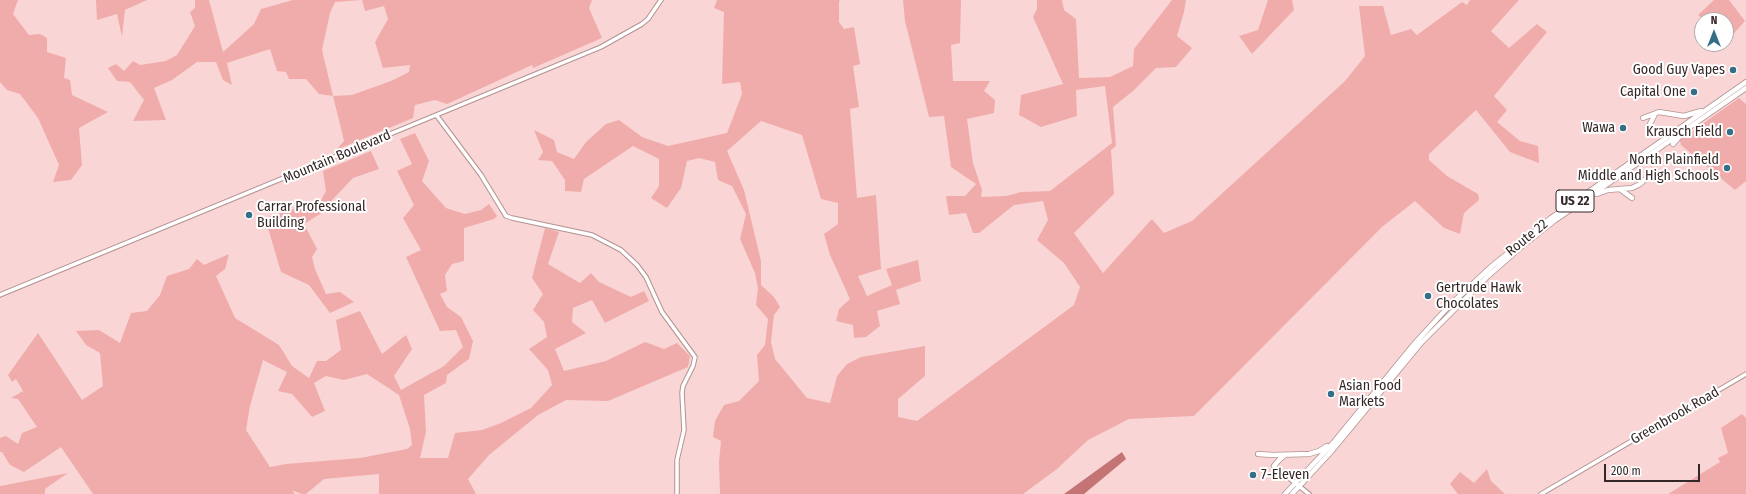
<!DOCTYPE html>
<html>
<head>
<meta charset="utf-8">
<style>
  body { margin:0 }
  #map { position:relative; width:1746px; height:494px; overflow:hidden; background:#f9d6d5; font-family:"Fira Sans Condensed",sans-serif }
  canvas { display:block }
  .north { position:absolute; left:1694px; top:12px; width:40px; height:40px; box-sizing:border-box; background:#fff; border:1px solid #aea9a9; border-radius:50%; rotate:0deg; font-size:11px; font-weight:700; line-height:16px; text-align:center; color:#342727 }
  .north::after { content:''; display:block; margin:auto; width:14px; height:18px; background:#356e87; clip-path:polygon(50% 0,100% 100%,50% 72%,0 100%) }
  .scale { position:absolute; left:1604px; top:464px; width:96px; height:18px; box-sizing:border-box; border:2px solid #342727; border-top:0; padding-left:5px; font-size:12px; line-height:14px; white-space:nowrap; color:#342727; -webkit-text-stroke:3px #fff; paint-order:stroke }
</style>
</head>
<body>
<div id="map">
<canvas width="1746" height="494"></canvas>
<div class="north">N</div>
<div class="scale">200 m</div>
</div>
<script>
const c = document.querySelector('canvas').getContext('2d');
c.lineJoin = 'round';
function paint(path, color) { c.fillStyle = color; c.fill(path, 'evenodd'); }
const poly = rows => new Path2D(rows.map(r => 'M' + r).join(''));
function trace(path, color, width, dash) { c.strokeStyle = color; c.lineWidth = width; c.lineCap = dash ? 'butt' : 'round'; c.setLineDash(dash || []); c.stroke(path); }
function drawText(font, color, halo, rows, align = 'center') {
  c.font = font + ' "Fira Sans Condensed",sans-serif'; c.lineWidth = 4; c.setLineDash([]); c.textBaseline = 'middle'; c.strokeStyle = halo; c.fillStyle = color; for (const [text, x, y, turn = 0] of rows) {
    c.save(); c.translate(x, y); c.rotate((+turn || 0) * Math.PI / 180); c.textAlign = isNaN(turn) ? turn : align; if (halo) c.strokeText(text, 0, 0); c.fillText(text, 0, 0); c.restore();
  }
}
paint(poly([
  [0,0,18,0,13,14,29,35,40,34,47,38,47,52,66,58,64,78,70,80,72,95,108,112,79,128,82,165,71,180,53,182,59,165,38,118,20,94,7,90,0,82],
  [96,0,147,0,125,10,122,37,117,14,97,20],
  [195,0,209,0,223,52,254,24,261,9,293,0,592,0,589,8,602,38,533,68,532,65,447,104,435,100,415,105,413,118,336,150,344,141,333,96,319,94,306,79,289,79,286,72,277,71,270,49,227,63,232,85,223,80,216,62,197,62,172,80,154,88,166,120,133,121,144,100,130,82,117,81,108,68,116,64,124,71,133,61,140,65,166,61,177,55,195,26,190,12,195,8],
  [362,0,365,11,384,6,388,19,375,42,383,68,410,65,409,72,391,81,352,95,333,96,322,50,330,13,335,2],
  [717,0,841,0,839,1,839,22,844,29,854,27,860,64,853,66,859,107,850,109,857,198,876,195,881,269,858,276,867,296,892,285,886,269,918,260,921,281,896,290,900,304,877,311,880,326,866,337,854,338,853,325,836,321,839,309,850,299,830,255,824,234,838,224,838,203,821,199,802,135,761,121,727,151,744,190,761,261,761,285,774,297,780,307,774,315,771,342,775,359,807,398,830,403,837,376,847,364,861,357,925,346,925,376,898,399,898,417,917,421,1074,305,1080,287,1064,263,1037,240,1048,220,1043,201,1014,205,979,233,973,233,966,213,949,215,946,196,965,196,976,184,951,167,944,116,929,117,905,21,903,0,961,0,960,43,951,45,953,81,990,81,984,91,995,100,994,113,967,119,973,163,982,190,981,197,1007,196,1021,192,1050,191,1112,143,1105,86,1076,90,1077,116,1041,127,1019,115,1021,95,1063,84,1033,17,1037,9,1037,0,1062,0,1064,10,1076,19,1079,78,1110,77,1133,66,1134,49,1172,0,1186,0,1184,12,1177,36,1192,48,1176,67,1156,68,1133,91,1113,107,1116,146,1111,150,1114,194,1074,233,1103,273,1152,219,1164,233,1192,221,1345,81,1365,56,1359,6,1383,6,1391,35,1411,29,1417,35,1462,2,1467,5,1470,0,1519,0,1491,31,1509,48,1537,24,1547,32,1494,96,1507,110,1497,122,1520,141,1538,146,1539,163,1510,152,1476,110,1429,154,1429,160,1447,176,1478,194,1479,200,1464,213,1460,234,1444,228,1415,201,1382,227,1194,416,1129,419,1088,440,1057,469,1023,494,720,494,719,462,721,441,713,437,715,421,724,405,739,401,759,381,757,355,765,345,768,319,756,305,758,288,755,273,740,239,746,214,732,186,718,180,715,162,699,158,687,161,681,188,667,208,651,198,659,186,659,159,633,146,584,179,581,192,565,191,565,180,552,161,538,160,543,152,534,130,554,140,557,152,574,159,586,142,606,124,619,120,642,137,668,146,727,133,742,94,740,82,722,84,724,12,714,8],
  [1268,0,1292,0,1294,10,1252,54,1239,36,1258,30],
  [1714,0,1729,0,1745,21,1728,40,1726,38,1726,20,1704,20,1698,15],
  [1739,98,1746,104,1746,181,1735,190,1681,145,1680,140],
  [415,133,429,161,422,181,446,208,465,214,481,210,489,204,497,216,494,219,464,228,464,261,452,264,445,275,447,291,440,294,447,307,461,317,473,341,469,359,447,375,446,383,424,395,426,432,420,458,448,458,455,433,482,430,501,423,531,408,552,385,548,370,529,349,547,337,544,322,533,310,543,294,532,278,545,228,559,232,548,264,580,283,591,273,599,282,631,297,644,291,649,301,605,323,592,300,573,308,572,322,586,333,555,349,564,371,606,361,645,342,664,349,677,343,690,356,688,367,608,401,566,400,538,415,489,455,468,479,476,494,379,494,379,474,324,479,306,494,302,494,291,490,294,492,294,494,93,494,61,447,24,472,10,465,2,452,0,452,0,438,6,436,18,444,22,433,37,427,18,399,11,398,23,391,16,379,12,382,8,375,38,333,82,400,103,386,100,353,86,345,76,331,99,330,120,343,131,313,147,311,160,295,167,276,189,269,197,259,204,265,229,254,225,269,216,276,235,318,279,345,292,366,309,378,317,361,326,361,341,350,336,320,360,311,382,354,406,335,412,349,394,376,401,390,444,366,463,347,456,330,440,331,406,257,421,250,403,218,414,205,397,171,412,164,400,139],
  [263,360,287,372,278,391,292,394,312,417,325,411,314,383,326,376,344,380,367,374,399,395,410,429,412,445,407,449,360,458,286,464,270,467,246,430,250,406],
  [371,151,379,169,353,178,335,197,320,214,304,224,317,249,312,257,315,269,326,294,340,292,354,302,330,313,309,285,281,272,265,218,321,200,326,191,323,171],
  [1742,414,1746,418,1746,494,1668,494,1720,462,1718,458,1728,453,1721,428],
  [1487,469,1491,481,1505,494,1458,494,1450,484,1460,472,1474,483],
  [68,473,45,489,45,494,0,494,0,486]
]), '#f0acab');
paint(poly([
  [1122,452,1126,459,1084,494,1064,494]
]), '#c47475');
const tertiary = poly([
  [437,116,481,175,506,216,512,218,592,235,621,250,637,265,646,277,662,312,695,357,693,366,683,386,682,393,684,430,677,460,677,494],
  [0,295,601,47,642,24,648,19,661,0],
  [1274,466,1309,494],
  [1541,494,1746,374]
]);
const trunk = poly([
  [1643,118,1659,112,1684,116,1701,111],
  [1650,124,1655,114],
  [1673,144,1680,136],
  [1620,189,1632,198],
  [1597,194,1608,190,1632,188,1640,184,1650,175],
  [1258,454,1273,455,1309,454,1319,451,1327,446],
  [1274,466,1279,460,1285,455],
  [1285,494,1334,442,1415,343,1450,305,1492,266,1551,218,1746,82],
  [1292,494,1330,453,1421,343,1488,276,1521,247,1554,221,1746,88]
]);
trace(tertiary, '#b29291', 5.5);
trace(trunk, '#b29291', 6);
trace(tertiary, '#fff', 3.5);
trace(trunk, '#fff', 4.5);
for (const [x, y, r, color] of [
  [1733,70,4,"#356e87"],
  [1694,92,4,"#356e87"],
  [1623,128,4,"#356e87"],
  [1730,132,4,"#356e87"],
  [1727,168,4,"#356e87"],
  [249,215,4,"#356e87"],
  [1428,296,4,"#356e87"],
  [1331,394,4,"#356e87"],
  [1253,475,4,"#356e87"]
]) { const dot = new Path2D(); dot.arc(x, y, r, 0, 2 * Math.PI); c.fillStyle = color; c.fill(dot); trace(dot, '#fff', 1.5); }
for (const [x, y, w] of [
  [1575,201,38]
]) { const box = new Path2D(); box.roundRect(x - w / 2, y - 11, w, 22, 3); c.fillStyle = '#fff'; c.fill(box); trace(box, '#342727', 1); }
drawText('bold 13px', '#342727', null, [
  ["US 22",1575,201]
]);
drawText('14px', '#342727', '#fff', [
  ["Good Guy Vapes",1725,70],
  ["Capital One",1686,92],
  ["Wawa",1615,128],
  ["Krausch Field",1722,132],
  ["North Plainfield",1719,160],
  ["Middle and High Schools",1719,176],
  ["Carrar Professional",257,207,"left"],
  ["Building",257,223,"left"],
  ["Gertrude Hawk",1436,288,"left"],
  ["Chocolates",1436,304,"left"],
  ["Asian Food",1339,386,"left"],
  ["Markets",1339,402,"left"],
  ["7-Eleven",1261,475,"left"]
], 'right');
drawText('14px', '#342727', '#fff', [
  ["Mountain Boulevard",337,157,-23],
  ["Route 22",1527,238,-39],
  ["Greenbrook Road",1675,416,-30]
]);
</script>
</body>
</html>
